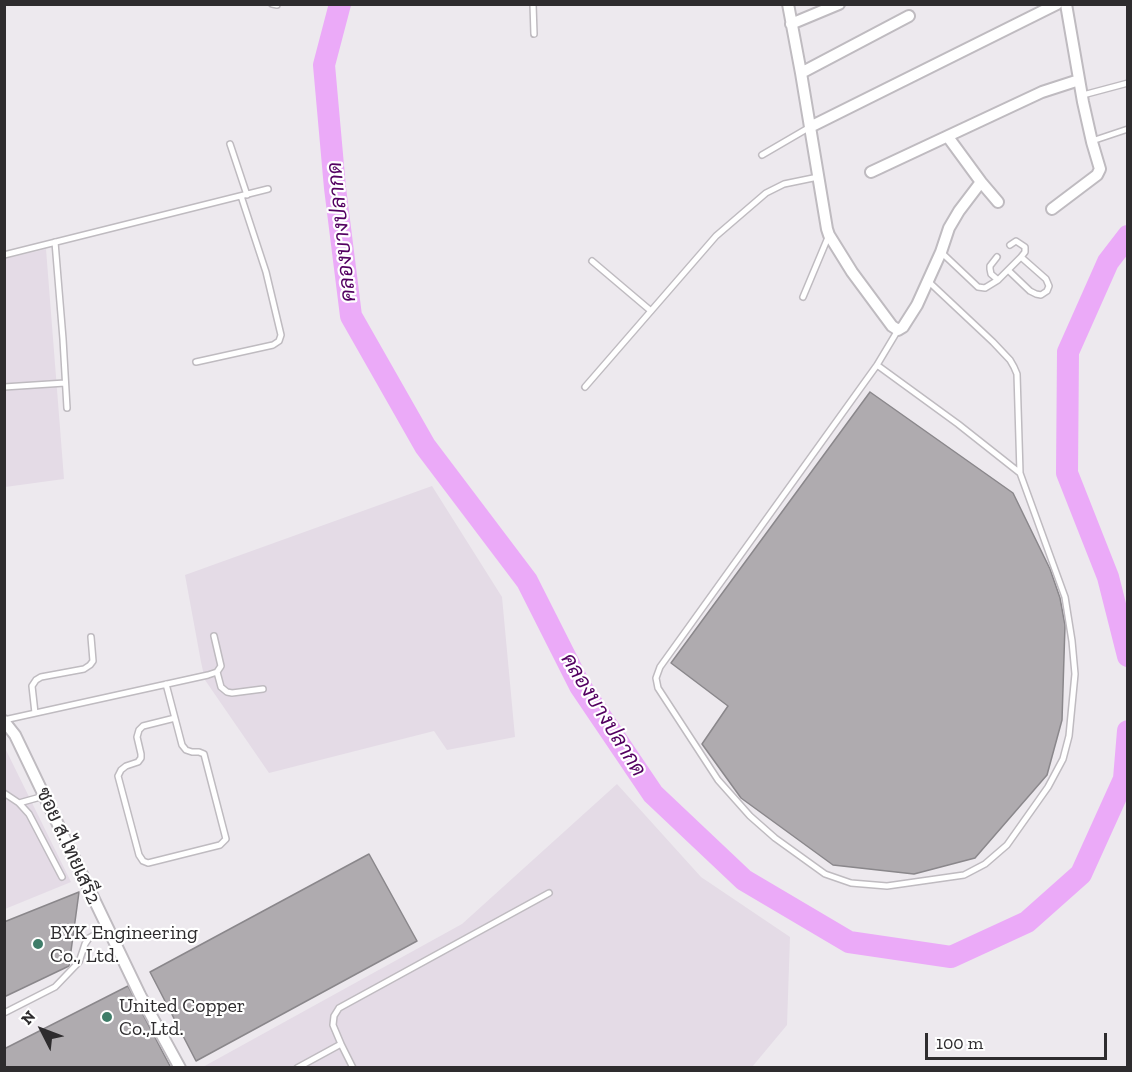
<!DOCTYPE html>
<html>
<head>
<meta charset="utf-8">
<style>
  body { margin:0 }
  #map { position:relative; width:1132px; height:1072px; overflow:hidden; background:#ede9ee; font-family:"Zilla Slab",serif }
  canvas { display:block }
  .frame { position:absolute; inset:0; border:6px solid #2e2c2e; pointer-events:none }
  .north { position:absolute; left:12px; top:1000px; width:60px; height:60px; -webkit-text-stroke:4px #fff; paint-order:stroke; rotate:312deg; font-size:16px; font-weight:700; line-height:24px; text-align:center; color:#2e2c2e }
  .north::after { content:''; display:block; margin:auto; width:21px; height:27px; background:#2e2c2e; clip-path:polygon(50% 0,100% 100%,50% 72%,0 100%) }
  .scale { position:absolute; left:925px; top:1033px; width:182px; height:27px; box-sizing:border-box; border:3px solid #2e2c2e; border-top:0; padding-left:8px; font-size:18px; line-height:21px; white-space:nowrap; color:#2e2c2e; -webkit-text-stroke:4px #fff; paint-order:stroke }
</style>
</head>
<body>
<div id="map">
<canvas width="1132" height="1072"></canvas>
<div class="frame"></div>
<div class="north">N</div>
<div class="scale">100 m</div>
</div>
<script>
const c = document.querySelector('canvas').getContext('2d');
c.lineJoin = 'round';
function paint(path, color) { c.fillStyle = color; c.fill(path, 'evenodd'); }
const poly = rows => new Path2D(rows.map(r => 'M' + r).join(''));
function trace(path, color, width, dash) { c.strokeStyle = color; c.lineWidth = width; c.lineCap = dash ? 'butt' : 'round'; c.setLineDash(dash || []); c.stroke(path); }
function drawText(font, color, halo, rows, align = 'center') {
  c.font = font + ' "Zilla Slab",Sarabun,serif'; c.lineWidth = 4.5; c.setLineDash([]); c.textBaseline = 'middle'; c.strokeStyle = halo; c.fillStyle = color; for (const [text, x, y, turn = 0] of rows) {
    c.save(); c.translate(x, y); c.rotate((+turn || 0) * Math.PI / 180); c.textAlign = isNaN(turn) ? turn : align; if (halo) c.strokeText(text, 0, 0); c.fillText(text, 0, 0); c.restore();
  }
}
paint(poly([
  [46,249,64,479,5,487,4,259],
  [432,486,502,597,515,737,447,750,434,731,269,773,205,680,201,662,185,575],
  [4,746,71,882,5,909,4,909],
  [617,784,701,877,790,937,787,1025,752,1067,201,1068,462,924]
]), '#e4dbe6');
trace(poly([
  [340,4,324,65,335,188,351,316,425,446,527,581,580,686,653,794,744,880,849,942,951,957,1027,922,1081,874,1124,779,1128,731],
  [1128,236,1108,262,1068,352,1067,473,1108,577,1128,656]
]), '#ebaaf8', 22);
const building = poly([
  [870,392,1013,493,1050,569,1060,598,1065,625,1062,720,1047,775,975,858,914,874,833,865,741,798,702,744,728,706,671,663,870,392],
  [369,854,417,941,196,1061,150,972,369,854],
  [79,892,69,966,4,997,4,922,79,892],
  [128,986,171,1068,4,1068,4,1049,128,986]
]);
paint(building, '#afabaf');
trace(building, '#8a878b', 1.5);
const service = poly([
  [272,4,277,5],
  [533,4,534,34],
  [1083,95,1128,83],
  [1092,141,1128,129],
  [230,144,247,195],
  [762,155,810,127],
  [55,242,63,339,67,408],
  [941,252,978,287,985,288,998,280,991,274,990,269,990,266,997,257],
  [4,255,268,189],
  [592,261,651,311],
  [1008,270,1030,291,1036,294,1041,295,1047,291,1049,286,1046,279,1021,257,1025,252,1025,247,1016,241,1010,245],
  [998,280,1021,257],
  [928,281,993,342,1010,360,1014,367,1017,374,1020,473],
  [803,297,829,235],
  [196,362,273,345,279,341,281,335,266,272,241,196],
  [877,365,958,424,1020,473,1065,597,1072,641,1075,674,1069,736,1063,759,1048,787,1007,845,985,864,964,875,887,886,851,883,825,874,775,838,750,816,718,780,658,688,656,678,660,667,877,365,898,330],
  [4,387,65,383],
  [585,387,716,236,766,193,784,184,818,177],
  [217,672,221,687,227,692,232,693,263,689],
  [166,684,182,745,186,750,192,752,199,752,204,754,205,758,226,839,220,845,148,863,143,861,139,855,118,776,121,770,126,766,138,762,141,758,141,754,137,737,139,730,143,726,175,718],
  [35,713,32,686,36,680,41,677,84,669,90,665,93,661,91,637],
  [4,720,208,675,217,672,221,666,214,636],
  [4,793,19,803,29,814,62,877],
  [19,803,44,796],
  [4,1013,55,987,79,962,85,944,89,938,107,928],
  [341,1044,353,1068],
  [297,1068,341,1044,333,1025,334,1016,339,1008,549,893]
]);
const minor = poly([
  [788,4,801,73,827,229,829,235,852,272,892,326,898,330,903,327,917,305,941,252,949,228,959,211,981,182],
  [791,24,839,4],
  [801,73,909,16],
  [810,127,1057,4],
  [948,137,981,182,998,202],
  [871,172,1042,92,1079,80],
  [1052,209,1097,175,1100,169,1092,142,1083,102,1066,4],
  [4,721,15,735,140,995,180,1068]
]);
trace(service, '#bfbbc0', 8);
trace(minor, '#bfbbc0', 14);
trace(service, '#fff', 5);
trace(minor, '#fff', 10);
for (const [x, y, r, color] of [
  [38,944,6,"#3f7d69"],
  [107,1017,6,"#3f7d69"]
]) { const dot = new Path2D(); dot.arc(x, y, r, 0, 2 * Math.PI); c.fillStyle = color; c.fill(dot); trace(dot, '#fff', 2); }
drawText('20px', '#2e2c2e', '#fff', [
  ["ซอย ส.ไทยเสรี2",68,846,65]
]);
drawText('20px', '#2e2c2e', '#fff', [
  ["BYK Engineering",50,933],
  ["Co., Ltd.",50,956],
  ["United Copper",119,1006],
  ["Co.,Ltd.",119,1029]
], 'left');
drawText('italic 21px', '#530061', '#fff', [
  ["คลองบางปลากด",342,232,-96],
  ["คลองบางปลากด",603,715,58]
]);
</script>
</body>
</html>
